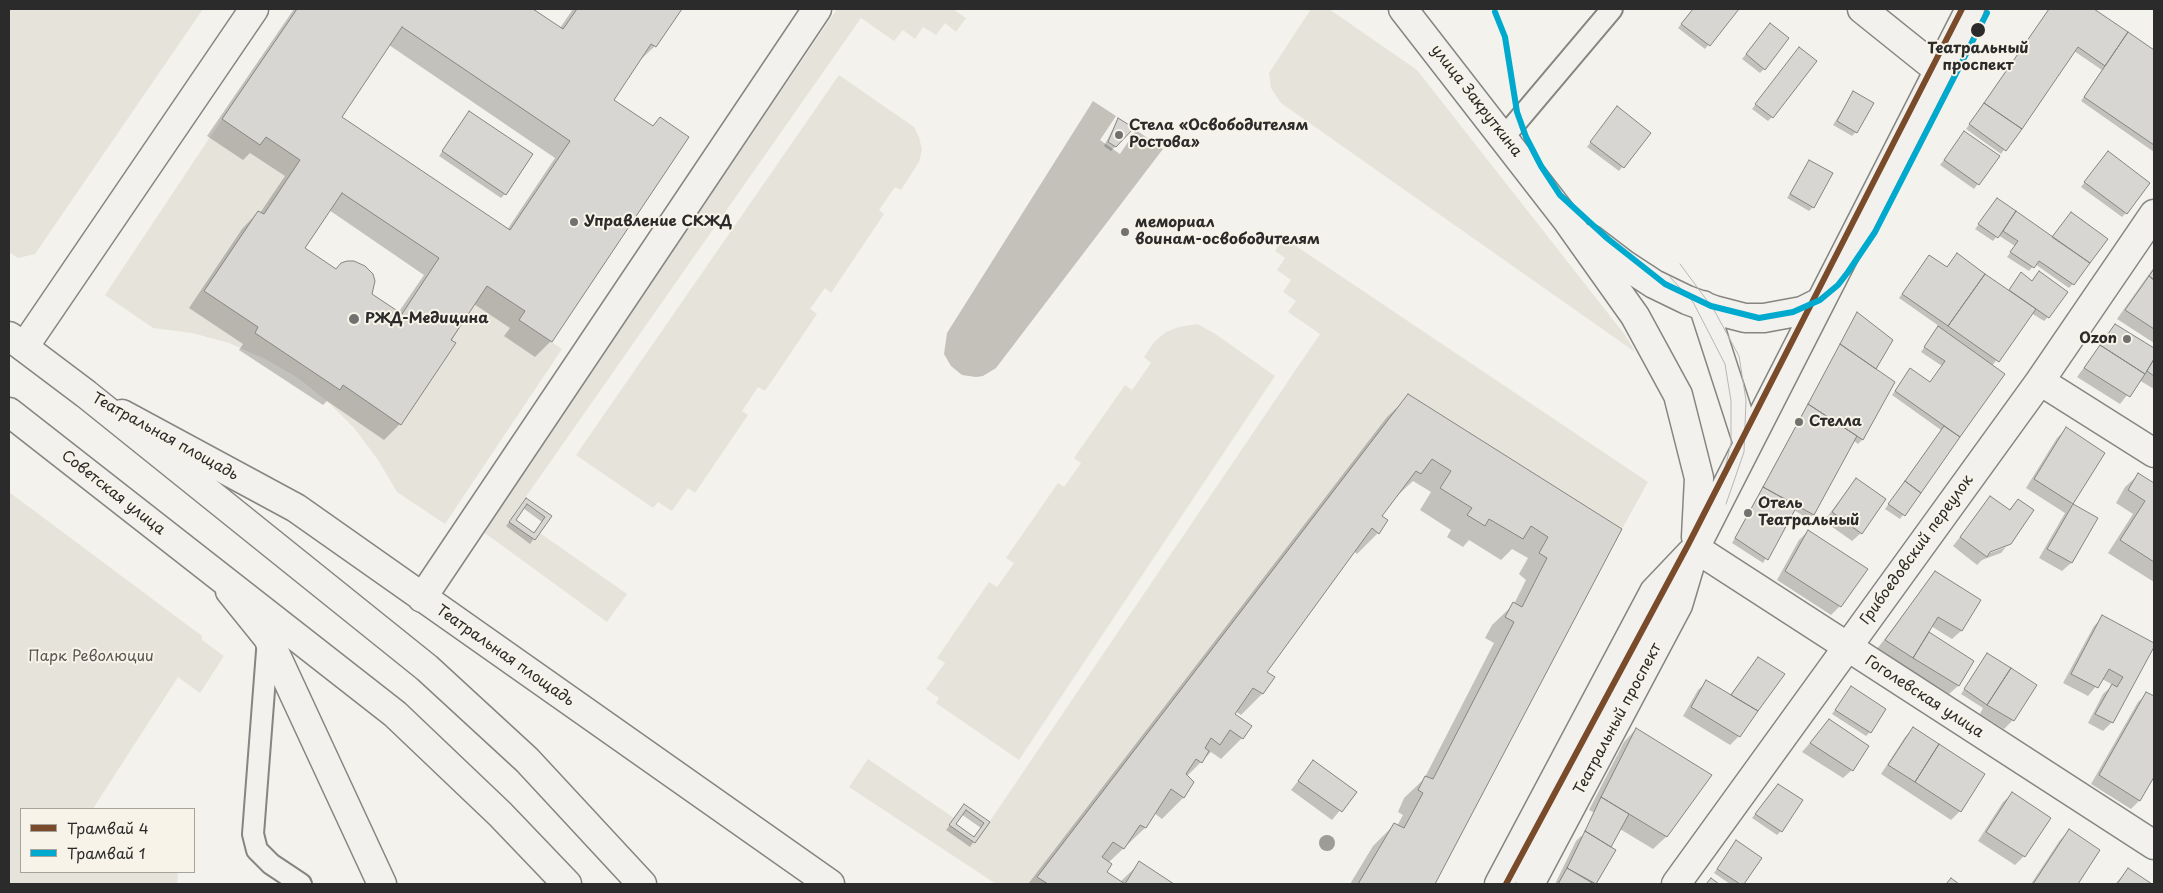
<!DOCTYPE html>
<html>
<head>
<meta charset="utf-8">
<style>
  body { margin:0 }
  #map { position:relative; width:2163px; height:893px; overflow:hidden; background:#f4f2ec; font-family:"Playpen Sans",sans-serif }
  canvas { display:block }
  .frame { position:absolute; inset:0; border:10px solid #2b2b2b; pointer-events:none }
  .legend { position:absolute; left:20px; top:808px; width:175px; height:65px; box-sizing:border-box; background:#f7f3e8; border:1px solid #a5a39c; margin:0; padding:6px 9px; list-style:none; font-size:15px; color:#2b2b2b }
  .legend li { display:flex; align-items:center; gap:10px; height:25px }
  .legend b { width:25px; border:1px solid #a5a39c }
</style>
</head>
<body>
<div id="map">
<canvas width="2163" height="893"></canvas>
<div class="frame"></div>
<ul class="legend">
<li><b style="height:6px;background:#7a4b2a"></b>Трамвай 4</li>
<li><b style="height:6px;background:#00a9ce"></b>Трамвай 1</li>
</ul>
</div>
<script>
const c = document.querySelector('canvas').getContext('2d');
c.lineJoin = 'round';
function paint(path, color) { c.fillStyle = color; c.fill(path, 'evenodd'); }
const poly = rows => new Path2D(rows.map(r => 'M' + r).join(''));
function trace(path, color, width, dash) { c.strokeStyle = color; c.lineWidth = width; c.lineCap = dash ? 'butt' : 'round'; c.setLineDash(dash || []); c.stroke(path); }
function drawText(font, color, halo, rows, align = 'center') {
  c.font = font + ' "Playpen Sans",sans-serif'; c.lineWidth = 4; c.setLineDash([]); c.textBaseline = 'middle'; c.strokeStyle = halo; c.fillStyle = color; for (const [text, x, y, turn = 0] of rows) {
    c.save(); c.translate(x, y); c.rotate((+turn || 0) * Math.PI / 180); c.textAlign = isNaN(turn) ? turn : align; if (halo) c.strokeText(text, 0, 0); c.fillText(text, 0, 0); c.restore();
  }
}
paint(poly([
  [9,9,203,9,35,254,18,258,9,252],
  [837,9,953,9,966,18,956,32,945,23,936,35,923,27,915,39,903,30,894,41,861,18,509,521,535,540,540,533,627,594,607,622,482,531],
  [1311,9,1329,9,1417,70,1625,335,1635,352,1281,103,1271,88,1269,73],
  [839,75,914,127,919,137,922,150,919,162,901,190,895,187,879,210,884,214,831,293,825,288,810,309,817,314,765,391,758,387,742,411,748,415,695,493,688,488,672,511,658,502,653,508,576,455],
  [222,119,260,145,266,137,300,160,264,214,258,211,204,291,258,327,255,333,340,390,343,385,401,424,456,344,451,340,487,286,525,311,519,320,562,349,445,524,397,492,378,460,355,429,328,402,298,378,265,359,229,343,192,333,153,328,105,295],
  [1284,238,1648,482,1622,529,1408,395,1038,877,1048,884,996,884,849,787,868,759,954,818,949,825,975,843,1320,334,1288,312,1296,301,1283,292,1291,280,1277,270,1285,258,1275,251],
  [1197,324,1214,333,1275,376,1019,760,936,703,939,698,926,689,945,663,937,658,989,582,997,587,1014,563,1006,558,1058,483,1064,487,1081,463,1074,458,1125,385,1132,390,1151,363,1144,357,1154,342,1166,332,1179,327],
  [9,492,202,636,202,640,224,656,200,693,178,677,94,807,96,809,21,809,21,872,178,872,177,884,9,884]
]), '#e6e3da');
paint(poly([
  [1093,101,1116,116,1100,140,1120,154,1136,130,1163,149,996,368,983,376,976,377,962,375,951,366,944,354,947,333]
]), '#c4c1ba');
paint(poly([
  [294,9,531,9,560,28,573,9,680,9,655,46,638,62,612,100,652,127,660,118,551,341,535,357,504,336,510,328,474,304,400,424,384,440,327,401,323,405,239,350,243,344,189,308,242,229,258,212,260,213,285,176,250,153,243,160,207,136],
  [389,45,555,158,507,230,340,117],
  [329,210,424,275,398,313,303,249],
  [1693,9,1737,9,1705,49,1678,28],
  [2049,9,2091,9,2154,52,2154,152,2081,101,2102,70,2074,51,2001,154,1966,129],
  [1766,29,1764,69,1760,73,1742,59],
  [1795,53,1772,117,1768,121,1752,109],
  [1853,93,1856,132,1852,136,1833,125],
  [469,112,505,194,501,198,439,156],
  [1613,112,1649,133,1619,171,1587,147],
  [1118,119,1132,129,1111,151,1104,146],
  [1964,133,1998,156,1974,189,1940,165],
  [2108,152,2126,213,2122,217,2081,187],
  [1810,161,1813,207,1809,211,1787,198],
  [1997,200,2052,238,2073,284,2069,288,2035,264,2029,271,2007,257,2015,246,1998,235,1993,241,1975,229],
  [1957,255,2008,291,2021,274,2048,317,2044,321,2031,313,1992,366,2003,374,1900,519,1885,509,1941,430,1892,395,1910,370,1930,383,1942,366,1921,352,1939,326,1899,298,1926,261,1946,268],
  [2154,267,2154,343,2117,319],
  [1857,314,1874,370,1893,383,1862,440,1858,444,1853,440,1813,515,1808,519,1794,510,1763,563,1732,543],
  [2115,325,2154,350,2154,389,2139,380,2120,404,2077,377],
  [1409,396,1620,530,1434,884,1350,884,1373,846,1394,825,1397,826,1403,815,1398,812,1404,798,1424,779,1494,643,1485,638,1492,625,1514,604,1526,580,1519,574,1528,558,1512,549,1501,560,1469,540,1463,547,1447,537,1451,530,1420,510,1431,492,1413,481,1399,494,1397,493,1380,516,1378,533,1357,554,1354,551,1266,672,1273,677,1262,694,1241,715,1235,711,1233,714,1242,738,1221,759,1211,752,1186,777,1193,782,1183,798,1162,819,1154,813,1145,828,1108,863,1106,872,1120,882,1140,863,1172,884,1028,884,1387,417],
  [2066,429,2103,453,2071,504,2096,518,2071,563,2062,571,2039,558,2065,513,2026,488,2057,438],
  [2138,475,2154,485,2154,582,2108,553,2133,514,2116,503,2125,487],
  [1856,479,1861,533,1852,541,1824,521],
  [1990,498,2008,511,2018,500,2010,543,1984,553,1985,555,2006,547,2001,553,1982,560,1977,565,1953,546],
  [526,499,550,517,530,544,506,526],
  [523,508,542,522,533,534,514,521],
  [1808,531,1840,606,1831,615,1777,580,1799,540],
  [1935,573,1980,600,1961,631,1952,639,1931,626,1927,633,1973,662,1958,686,1949,694,1877,649],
  [2103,617,2154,644,2112,722,2103,731,2088,723,2103,694,2113,685,2102,679,2088,696,2063,683,2094,626],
  [1987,655,2035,685,2013,720,2004,729,1980,714,1983,708,1961,694],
  [1758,659,1739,736,1730,745,1683,716,1698,690,1707,682,1730,695],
  [1851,688,1870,732,1866,736,1832,714],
  [2147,694,2154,698,2154,775,2139,801,2131,809,2091,784,2138,702],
  [1829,721,1852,770,1843,778,1802,752],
  [1636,729,1711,775,1666,837,1653,849,1620,829,1609,847,1614,850,1595,884,1555,884,1576,841,1581,836,1583,837,1595,813,1589,810,1624,742],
  [1913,729,1960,811,1951,820,1881,774,1905,737],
  [1313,762,1355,792,1332,820,1291,790],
  [1774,789,1781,831,1777,835,1752,818],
  [2012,794,2049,818,2024,856,2015,865,1978,841,2003,802],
  [964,806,988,822,970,847,946,830],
  [961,814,981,828,973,838,954,825],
  [2069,831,2098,850,2076,884,2031,884,2060,840],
  [1733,846,1760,858,1742,884,1730,884,1714,873],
  [2128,870,2150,884,2115,884]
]), '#0003');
const building = poly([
  [297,9,533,9,563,29,577,9,682,9,656,47,651,44,614,100,653,126,660,117,689,137,552,342,519,320,525,311,487,286,451,340,456,343,401,425,343,385,340,390,255,333,258,327,204,291,258,211,264,214,300,160,266,137,260,145,222,119,297,9],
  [402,27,570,141,510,230,342,117,402,27],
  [342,193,439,258,402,314,372,294,375,281,373,274,365,266,354,261,347,261,341,263,336,269,305,248,342,193],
  [1693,9,1739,9,1710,46,1681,24,1693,9],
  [2049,9,2094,9,2128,32,2105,66,2078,47,2022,129,1984,103,2049,9],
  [1770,23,1789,38,1765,70,1746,54,1770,23],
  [2128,32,2154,50,2154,145,2084,97,2128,32],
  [1799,47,1817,61,1773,118,1755,104,1799,47],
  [1853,91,1874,103,1857,133,1837,121,1853,91],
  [1984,103,2022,129,2006,151,1969,124,1984,103],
  [1617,106,1651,133,1624,168,1590,142,1617,106],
  [469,111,533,154,506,195,442,151,469,111],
  [1118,118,1134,128,1116,147,1108,142,1118,118],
  [1964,131,2000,156,1979,185,1944,160,1964,131],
  [2108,151,2150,183,2127,214,2084,182,2108,151],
  [1809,160,1833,173,1814,208,1790,194,1809,160],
  [1997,198,2016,211,1998,238,1978,224,1997,198],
  [2016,211,2090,263,2074,285,2039,261,2034,268,2010,252,2018,241,2003,231,2016,211],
  [2071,212,2108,239,2090,263,2052,237,2071,212],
  [1957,253,1985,274,1948,326,1902,294,1929,255,1947,267,1957,253],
  [2154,269,2154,280,2149,276,2154,269],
  [2039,271,2068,292,2049,318,2009,290,2021,272,2032,281,2039,271],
  [1985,274,2036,309,1999,362,1948,326,1985,274],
  [2149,276,2154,280,2154,329,2125,310,2149,276],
  [1857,312,1893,340,1876,369,1840,344,1857,312],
  [2115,324,2154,348,2154,359,2145,374,2100,345,2115,324],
  [1938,326,2005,374,1960,437,1895,391,1910,368,1930,382,1945,361,1924,347,1938,326],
  [1840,344,1895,382,1863,440,1808,404,1840,344],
  [2100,345,2145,374,2130,397,2084,368,2100,345],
  [2154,359,2154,376,2147,371,2154,359],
  [1408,394,1622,529,1435,884,1358,884,1394,823,1404,828,1423,793,1418,790,1425,776,1433,779,1514,622,1505,617,1513,602,1522,607,1547,558,1539,553,1548,537,1531,526,1523,539,1489,519,1485,526,1467,515,1472,508,1440,488,1451,471,1432,459,1421,474,1416,471,1382,516,1388,520,1379,534,1372,528,1267,672,1275,677,1263,694,1253,688,1235,714,1252,726,1243,739,1230,730,1220,745,1211,738,1205,748,1209,751,1202,763,1196,759,1186,774,1194,782,1184,798,1171,789,1146,828,1140,825,1124,849,1113,842,1102,857,1112,864,1107,872,1125,884,1139,861,1174,884,1048,884,1037,877,1408,394],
  [1808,404,1857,436,1814,515,1763,487,1808,404],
  [1944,426,1960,437,1921,493,1905,481,1944,426],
  [2066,427,2105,453,2073,504,2034,479,2066,427],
  [2138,473,2154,483,2154,562,2120,540,2145,501,2128,490,2138,473],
  [1856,478,1886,499,1862,534,1832,512,1856,478],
  [1905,481,1921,493,1905,516,1888,504,1905,481],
  [1763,487,1797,506,1768,560,1735,538,1763,487],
  [1990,496,2010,510,2018,499,2034,510,2011,544,1990,552,1987,557,1960,537,1990,496],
  [526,498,552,516,535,540,509,522,526,498],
  [527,504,545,517,534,533,516,520,527,504],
  [2073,504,2098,518,2072,563,2047,549,2073,504],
  [1808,530,1868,569,1841,607,1785,571,1808,530],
  [1935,571,1981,600,1962,631,1938,617,1913,658,1885,640,1935,571],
  [2102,615,2154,643,2154,647,2113,723,2095,714,2112,684,2117,687,2123,677,2109,669,2098,688,2071,674,2102,615],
  [1929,632,1974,661,1959,686,1913,658,1929,632],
  [1987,653,2011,668,1987,705,1964,689,1987,653],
  [1758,657,1785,674,1758,711,1731,695,1758,657],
  [2011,668,2037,685,2014,721,1987,705,2011,668],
  [1706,680,1758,711,1740,737,1691,707,1706,680],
  [1851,686,1886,709,1871,733,1835,710,1851,686],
  [2146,692,2154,696,2154,777,2140,801,2099,775,2146,692],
  [1829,719,1869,746,1853,771,1810,743,1829,719],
  [1913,727,1939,744,1915,782,1888,765,1913,727],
  [1636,728,1712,775,1667,837,1601,797,1636,728],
  [1939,744,1985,774,1961,812,1915,782,1939,744],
  [1313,760,1357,792,1342,812,1298,781,1313,760],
  [1778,784,1803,800,1782,832,1755,814,1778,784],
  [2012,792,2051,818,2025,857,1986,832,2012,792],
  [1601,797,1629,814,1611,847,1585,831,1601,797],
  [964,804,990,822,975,843,949,825,964,804],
  [966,810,984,823,974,837,956,824,966,810],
  [2069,829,2100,850,2078,884,2033,884,2069,829],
  [1585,831,1616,850,1596,884,1567,868,1585,831],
  [1736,840,1762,858,1744,884,1740,884,1717,869,1736,840],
  [1567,868,1594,884,1558,884,1567,868],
  [2128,868,2152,884,2117,884,2128,868],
  [1711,878,1719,884,1706,884,1711,878],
  [1951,878,1959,884,1946,884,1951,878]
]);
paint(building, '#d7d6d2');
trace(building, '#858582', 1);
const lane = poly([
  [1504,137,1612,9],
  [268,638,253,834,257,850,271,864,301,884]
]);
const street = poly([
  [1862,9,1938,70],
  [24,347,254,9],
  [2040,381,2154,453],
  [122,414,296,508,830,884],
  [230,591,268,638,382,884],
  [422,598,817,9],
  [1676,884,2040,381,2154,214]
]);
const secondary = poly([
  [1403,9,1566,219,1635,316,1678,395,1699,478,1696,537],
  [1591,239,1625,265,1654,284,1687,300,1714,310,1745,318,1764,318,1802,311,1820,302],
  [1703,305,1748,444],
  [9,336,86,394,427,668,527,760,642,884],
  [9,412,395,714,500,814,567,884],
  [1695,548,2154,845],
  [1499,884,1654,592,1691,553],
  [1530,884,1678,605,1695,548,1970,9]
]);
trace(lane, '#858582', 24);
trace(street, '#858582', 31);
trace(secondary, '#858582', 31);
trace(lane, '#f2f1ed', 20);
trace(street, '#f2f1ed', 28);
trace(secondary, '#f2f1ed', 28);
trace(poly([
  [1680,264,1714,310,1739,356,1746,400,1744,452,1726,504],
  [1670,277,1693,302,1725,364,1731,401,1731,443,1724,473]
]), '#b8b7b5', 1);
trace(poly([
  [1506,884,1688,545,1962,9]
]), '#7a4b2a', 6);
trace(poly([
  [1495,12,1505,37,1517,112,1526,137,1541,166,1560,195,1608,239,1665,284,1711,306,1759,318,1793,312,1820,300,1838,285,1848,272,1875,232,1987,13]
]), '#00a9ce', 6);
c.fillStyle = '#9e9c98';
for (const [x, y] of [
  [1327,843]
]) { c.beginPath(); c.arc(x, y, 8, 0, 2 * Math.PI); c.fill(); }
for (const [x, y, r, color] of [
  [1978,30,8,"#2b2b2b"],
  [1119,135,5,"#71716f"],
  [574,222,5,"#71716f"],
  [1125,232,5,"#71716f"],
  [354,319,6,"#71716f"],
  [2127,339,5,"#71716f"],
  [1799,422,5,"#71716f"],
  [1748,513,5,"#71716f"]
]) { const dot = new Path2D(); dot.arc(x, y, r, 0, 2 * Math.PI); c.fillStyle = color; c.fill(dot); trace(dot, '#f7f3e8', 2); }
drawText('bold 15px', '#2b2b2b', '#f7f3e8', [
  ["Театральный",1978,49],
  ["проспект",1978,66]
]);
drawText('15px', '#2b2b2b', '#f7f3e8', [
  ["улица Закруткина",1476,101,52],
  ["Театральная площадь",165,437,29],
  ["Советская улица",113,493,38],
  ["Грибоедовский переулок",1917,550,-54],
  ["Театральная площадь",505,656,35],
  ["Гоголевская улица",1924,697,33],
  ["Театральный проспект",1618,719,-62]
]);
drawText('bold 15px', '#2b2b2b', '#f7f3e8', [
  ["Стела «Освободителям",1129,126],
  ["Ростова»",1129,143],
  ["Управление СКЖД",584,222],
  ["мемориал",1135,223],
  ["воинам-освободителям",1135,240],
  ["РЖД-Медицина",365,319],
  ["Ozon",2117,339,"right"],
  ["Стелла",1809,422],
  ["Отель",1758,504],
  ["Театральный",1758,521]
], 'left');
drawText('15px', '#575653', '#f7f3e8', [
  ["Парк Революции",91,657]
]);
</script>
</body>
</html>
